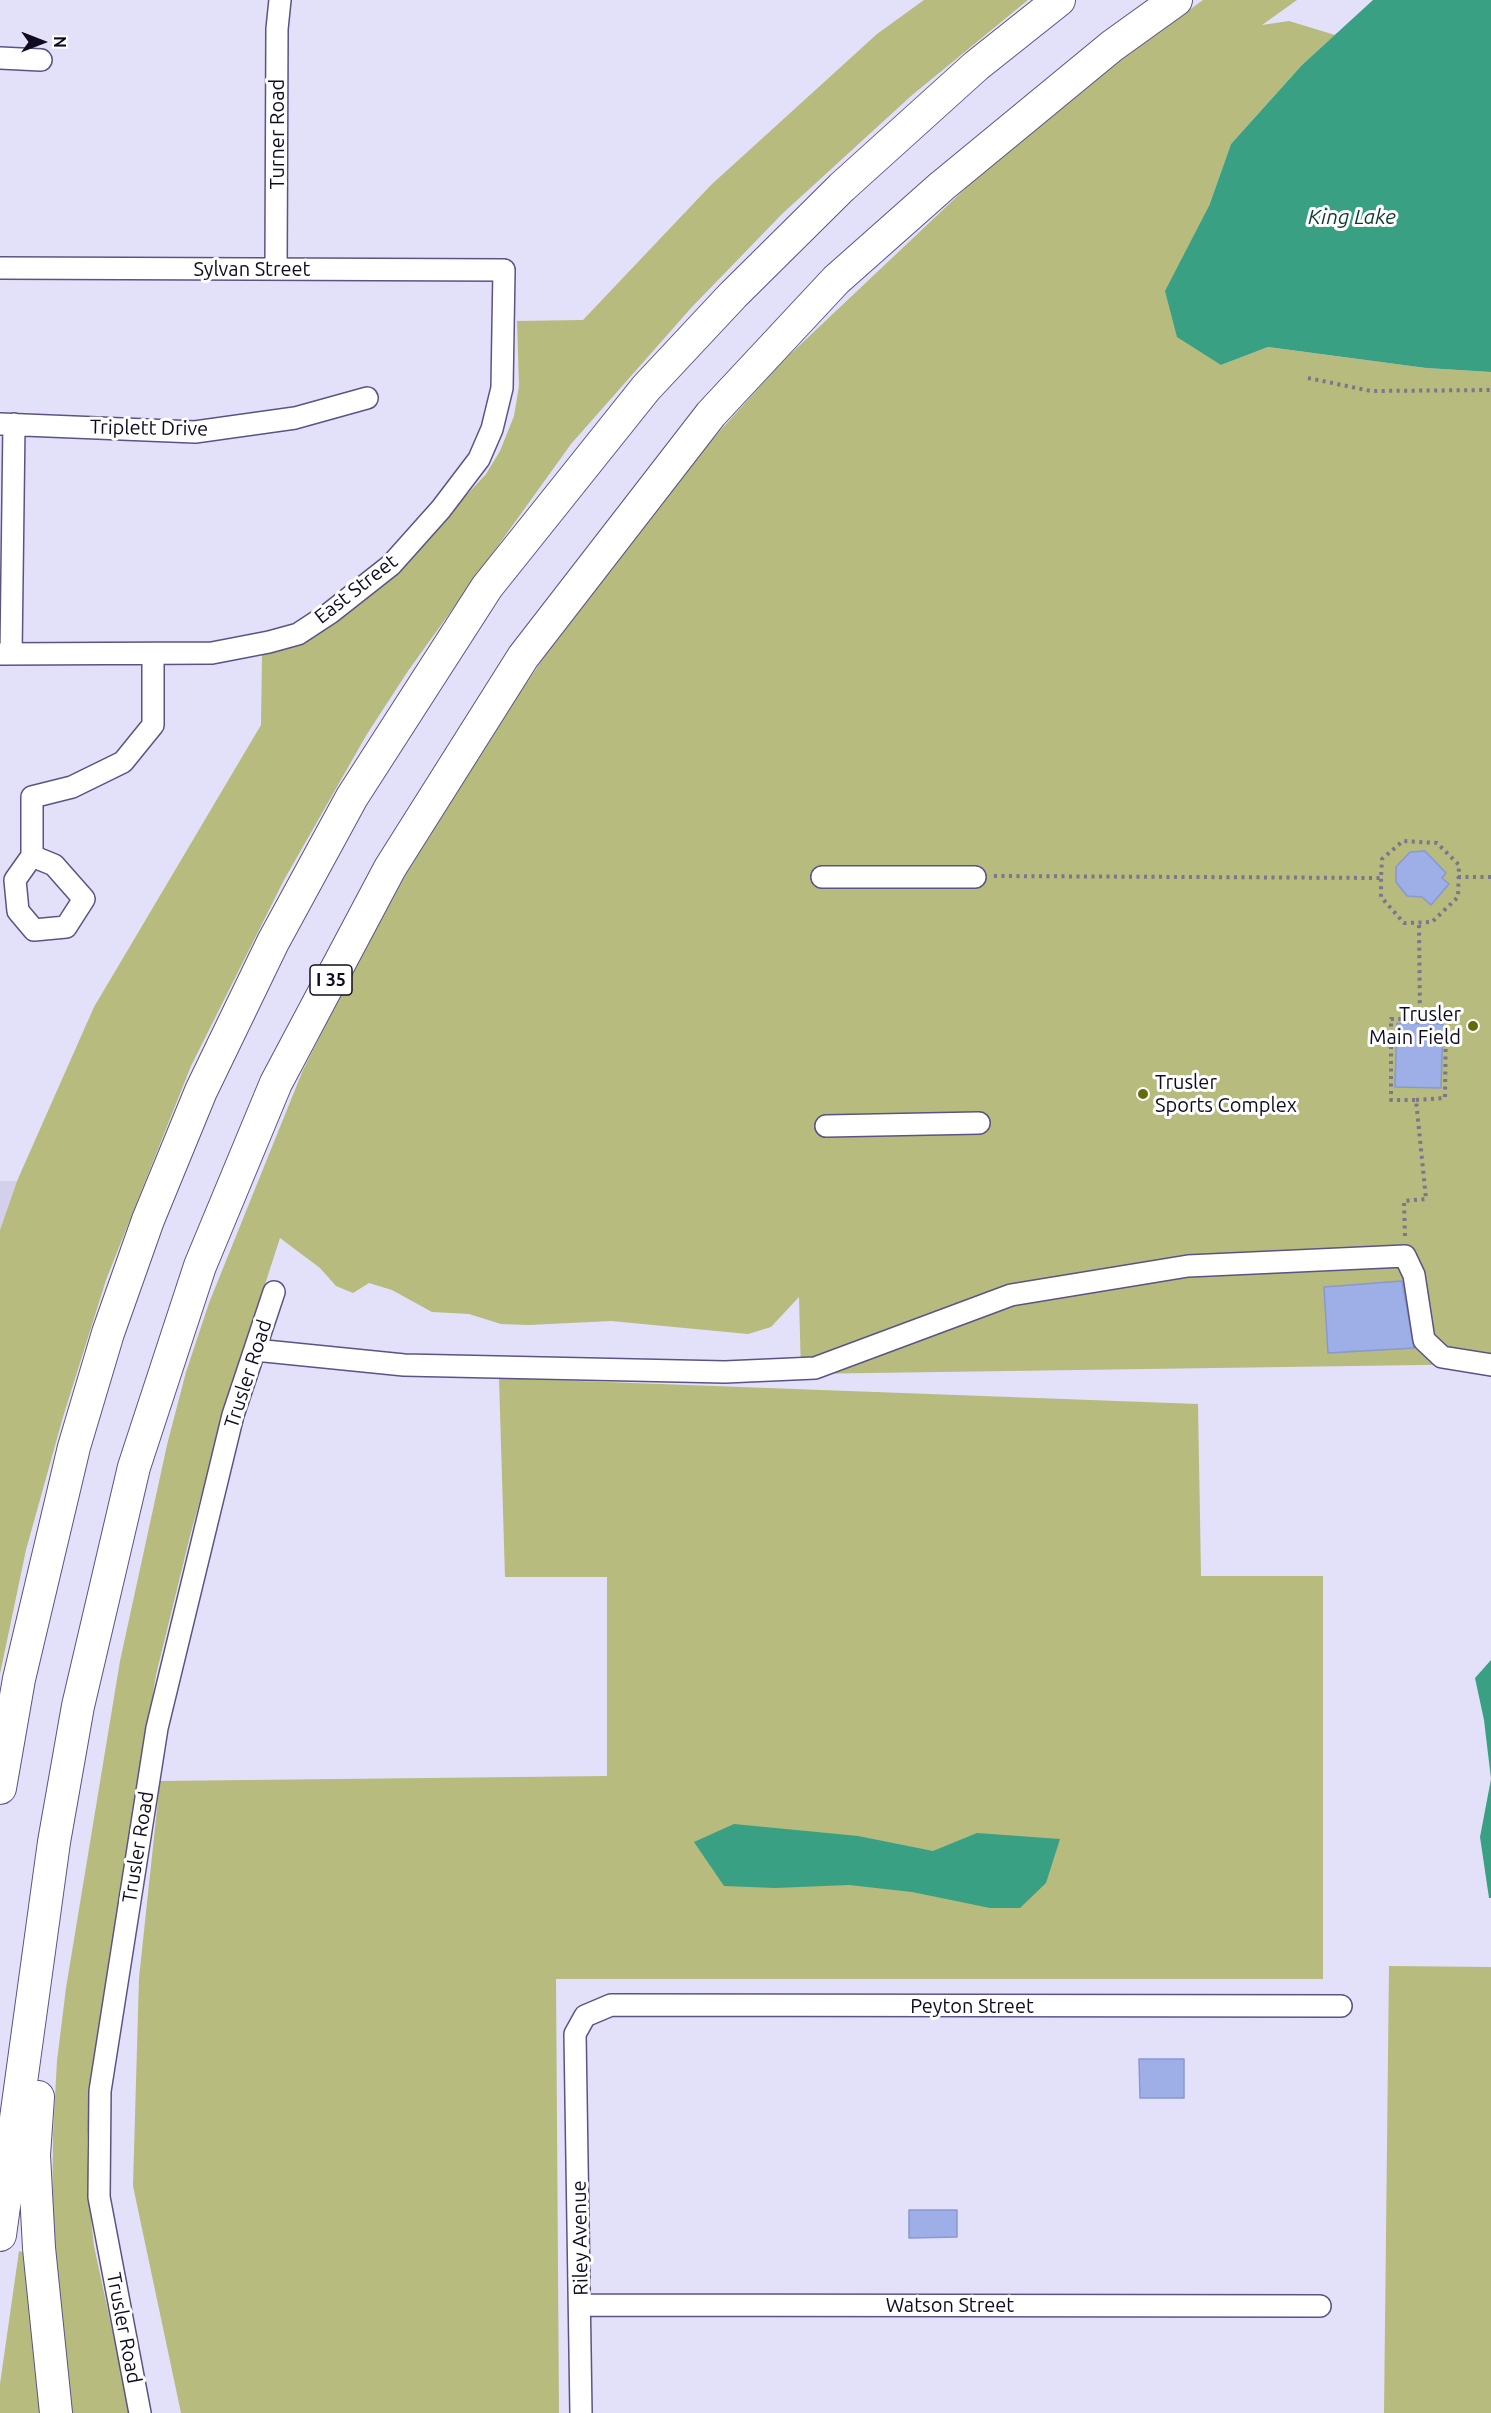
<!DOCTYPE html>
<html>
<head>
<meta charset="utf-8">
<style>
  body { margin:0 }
  #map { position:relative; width:1491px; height:2413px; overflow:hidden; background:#e3e0f9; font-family:Ubuntu,sans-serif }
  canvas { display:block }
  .north { position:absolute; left:12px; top:12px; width:60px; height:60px; -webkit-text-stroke:4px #fff; paint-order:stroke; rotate:90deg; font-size:16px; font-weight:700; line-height:24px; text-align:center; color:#100b20 }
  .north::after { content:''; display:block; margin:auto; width:21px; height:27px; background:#100b20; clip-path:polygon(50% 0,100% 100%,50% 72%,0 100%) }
</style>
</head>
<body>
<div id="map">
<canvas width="1491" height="2413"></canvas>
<div class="north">N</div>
</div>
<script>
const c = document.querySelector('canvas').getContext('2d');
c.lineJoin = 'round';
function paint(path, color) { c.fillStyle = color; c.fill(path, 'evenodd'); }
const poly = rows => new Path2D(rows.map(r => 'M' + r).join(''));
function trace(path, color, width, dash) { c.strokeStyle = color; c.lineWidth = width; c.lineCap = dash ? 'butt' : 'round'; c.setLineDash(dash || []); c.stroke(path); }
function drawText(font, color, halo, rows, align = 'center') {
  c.font = font + ' Ubuntu,sans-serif'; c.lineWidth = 6; c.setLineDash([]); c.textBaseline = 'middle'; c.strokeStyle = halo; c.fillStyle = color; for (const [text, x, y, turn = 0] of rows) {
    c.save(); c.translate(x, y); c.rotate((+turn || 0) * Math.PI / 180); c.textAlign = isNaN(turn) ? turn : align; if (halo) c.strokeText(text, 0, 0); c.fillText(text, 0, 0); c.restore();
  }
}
paint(poly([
  [0,1181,17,1181,0,1230]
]), '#d4d0ec');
paint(poly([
  [924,0,1028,0,911,96,782,214,691,308,571,444,408,671,367,734,284,880,191,1066,106,1280,63,1417,26,1550,0,1674,0,1230,17,1181,94,1007,261,725,262,655,307,639,345,615,382,587,486,474,500,451,514,416,519,386,517,321,583,320,711,185,877,34],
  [1203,0,1297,0,1262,25,1289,21,1335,35,1302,65,1231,144,1209,206,1221,365,1268,347,1426,368,1491,372,1491,1364,801,1374,799,1297,771,1327,748,1334,611,1321,529,1325,501,1324,469,1314,432,1312,392,1290,369,1283,353,1293,336,1286,320,1268,280,1238,232,1386,190,1536,156,1675,93,2073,87,2142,89,2200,94,2246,130,2413,69,2413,52,2228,53,2134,57,2061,66,1988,120,1661,167,1445,186,1372,209,1303,303,1070,355,967,413,861,479,752,558,637,634,534,710,442,782,362,984,171,1073,95],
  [499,1378,1198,1404,1201,1576,1323,1576,1323,1979,556,1979,559,2413,181,2413,133,2186,139,1978,160,1781,607,1776,607,1577,505,1577],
  [1389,1966,1491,1967,1491,2413,1384,2413],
  [19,2251,29,2254,45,2413,0,2413,0,2384]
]), '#b7bb7d');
paint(poly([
  [1373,0,1491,0,1491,372,1426,368,1268,347,1221,365,1177,337,1165,291,1209,206,1231,144,1302,65],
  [1491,1660,1491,1898,1489,1898,1480,1837,1491,1779,1484,1720,1475,1678],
  [734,1824,858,1836,933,1851,977,1833,1060,1839,1046,1883,1020,1908,990,1908,912,1892,849,1885,775,1888,724,1886,694,1842]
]), '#39a084');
const building = poly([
  [1425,851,1446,873,1442,878,1449,884,1431,905,1422,897,1407,896,1396,882,1396,867,1410,852,1425,851],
  [1397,1023,1443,1024,1441,1088,1395,1087,1397,1023],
  [1402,1281,1414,1348,1328,1353,1324,1287,1402,1281],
  [1139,2059,1184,2059,1184,2098,1140,2098,1139,2059],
  [909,2210,957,2210,957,2237,909,2238,909,2210]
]);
paint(building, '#9eafe8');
trace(building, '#8998d0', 1.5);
const minor = poly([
  [0,58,41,60],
  [0,268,504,270,502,388,492,429,479,459,441,509,391,565,330,613,298,634,269,642,212,653,0,654],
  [276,269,277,29,280,0],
  [0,424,195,432,295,418,367,398],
  [11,654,14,424],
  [32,856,54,865,84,899,66,927,34,930,18,911,15,880,32,856,32,797,72,787,123,762,153,725,153,655],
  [822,877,975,877],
  [826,1126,979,1123],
  [255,1350,404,1365,725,1372,815,1368,1011,1295,1188,1266,1405,1256,1414,1275,1424,1340,1442,1357,1491,1365],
  [581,2305,1320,2306],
  [140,2413,99,2197,100,2091,157,1728,233,1415,274,1292],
  [581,2413,575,2034,585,2016,611,2005,1341,2006]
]);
const highway = poly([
  [0,1788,19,1679,74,1447,108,1333,148,1220,201,1091,273,942,352,797,487,587,646,388,733,295,842,187,976,66,1059,0],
  [38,2097,34,2155,39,2248,56,2413],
  [0,2235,54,1842,78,1706,134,1467,200,1266,276,1083,390,868,523,657,711,414,836,280,942,186,1112,46,1176,0]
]);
trace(minor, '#5c5286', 24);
trace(highway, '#5c5286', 34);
trace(poly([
  [1308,378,1371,391,1491,390],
  [994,876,1381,878,1382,859,1403,841,1437,843,1459,865,1458,897,1432,922,1404,923,1381,897,1381,878],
  [1458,877,1491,877],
  [1416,1100,1445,1098,1446,1019,1420,1019],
  [1405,1236,1404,1201,1426,1199,1416,1100,1391,1100,1391,1019,1420,1019,1419,923]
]), '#7a768d', 4, [3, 4.5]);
trace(minor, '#fff', 21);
trace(highway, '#fff', 32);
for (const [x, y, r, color] of [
  [1473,1026,6,"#676a0a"],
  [1143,1094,6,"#676a0a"]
]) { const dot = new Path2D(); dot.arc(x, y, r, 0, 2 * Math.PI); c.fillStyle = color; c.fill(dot); trace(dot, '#fff', 2); }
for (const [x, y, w] of [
  [331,980,42]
]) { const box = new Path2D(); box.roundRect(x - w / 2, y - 15, w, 30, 4.5); c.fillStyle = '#fff'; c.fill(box); trace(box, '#100b20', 1.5); }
drawText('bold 18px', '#100b20', null, [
  ["I 35",331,980]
]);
drawText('20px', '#100b20', '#fff', [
  ["Turner Road",277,134,-90],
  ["Sylvan Street",252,269],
  ["Triplett Drive",149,428,1],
  ["East Street",356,589,-38],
  ["Trusler Road",248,1374,-72],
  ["Trusler Road",138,1847,-81],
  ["Peyton Street",972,2006],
  ["Riley Avenue",580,2238,-91],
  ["Watson Street",950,2305],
  ["Trusler Road",124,2328,79]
]);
drawText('20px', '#100b20', '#fff', [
  ["Trusler",1461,1014],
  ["Main Field",1461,1037],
  ["Trusler",1155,1082,"left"],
  ["Sports Complex",1155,1105,"left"]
], 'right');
drawText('italic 21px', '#0d3b2f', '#fff', [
  ["King Lake",1352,217]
]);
</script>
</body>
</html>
